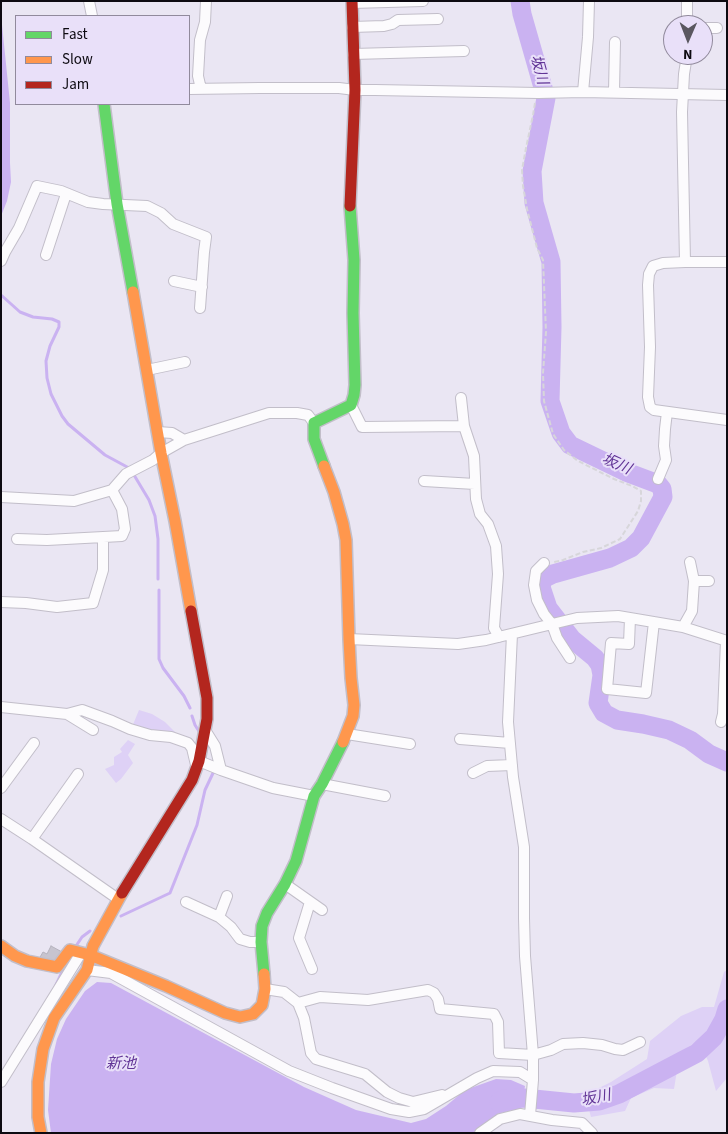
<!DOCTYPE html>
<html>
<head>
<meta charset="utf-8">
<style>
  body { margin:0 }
  #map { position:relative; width:728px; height:1134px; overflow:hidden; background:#eae6f3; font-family:"Source Sans 3",sans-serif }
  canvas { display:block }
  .frame { position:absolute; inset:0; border:2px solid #0d0a11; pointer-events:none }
  .legend { position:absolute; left:15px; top:15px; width:175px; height:90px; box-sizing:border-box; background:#e9e0f9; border:1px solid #918a9c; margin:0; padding:6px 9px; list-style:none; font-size:15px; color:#0d0a11 }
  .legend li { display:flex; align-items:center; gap:10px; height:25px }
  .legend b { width:25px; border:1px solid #918a9c }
  .north { position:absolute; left:663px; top:15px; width:50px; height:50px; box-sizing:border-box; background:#e9e0f9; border:1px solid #918a9c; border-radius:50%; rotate:181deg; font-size:14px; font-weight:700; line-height:20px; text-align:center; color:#0d0a11 }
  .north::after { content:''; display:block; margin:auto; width:18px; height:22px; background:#5a5760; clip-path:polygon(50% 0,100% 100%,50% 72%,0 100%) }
</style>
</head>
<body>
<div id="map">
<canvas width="728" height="1134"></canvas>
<div class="frame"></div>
<ul class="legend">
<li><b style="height:6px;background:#63d668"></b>Fast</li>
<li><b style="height:6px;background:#ff974d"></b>Slow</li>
<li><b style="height:6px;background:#b3261e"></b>Jam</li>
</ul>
<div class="north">N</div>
</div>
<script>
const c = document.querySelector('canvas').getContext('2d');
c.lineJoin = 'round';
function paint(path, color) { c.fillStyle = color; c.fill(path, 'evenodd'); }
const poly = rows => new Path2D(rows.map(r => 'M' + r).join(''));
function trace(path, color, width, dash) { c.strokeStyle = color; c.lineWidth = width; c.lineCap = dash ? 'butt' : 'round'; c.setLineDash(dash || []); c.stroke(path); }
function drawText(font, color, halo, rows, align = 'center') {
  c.font = font + ' "Source Sans 3","Noto Sans JP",sans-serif'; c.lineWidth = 4; c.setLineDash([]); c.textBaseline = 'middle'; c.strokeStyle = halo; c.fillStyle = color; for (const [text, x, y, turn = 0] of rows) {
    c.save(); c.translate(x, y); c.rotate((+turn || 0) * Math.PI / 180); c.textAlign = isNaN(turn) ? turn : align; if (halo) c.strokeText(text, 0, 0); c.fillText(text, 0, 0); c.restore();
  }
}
paint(poly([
  [139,710,152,714,165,722,181,738,132,727],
  [128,740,135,744,128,755,133,763,121,779,116,783,105,769,114,765,114,757,122,752,120,749],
  [727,970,727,1078,716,1091,708,1061,699,1040,680,1052,674,1089,654,1088,631,1098,625,1111,591,1117,585,1095,611,1082,647,1059,650,1041,681,1016,702,1007,714,1007,724,972]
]), '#ded1f6');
paint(poly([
  [1,15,10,103,10,163,11,182,7,201,1,216],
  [97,982,111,983,304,1087,356,1110,411,1123,426,1119,446,1106,465,1090,496,1079,511,1080,525,1086,521,1110,514,1110,502,1113,472,1133,51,1133,48,1110,51,1064,57,1039,66,1019,85,991]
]), '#cab2f1');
trace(poly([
  [1,295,20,312,33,317,52,319,59,322,59,327,50,346,46,361,47,378,51,394,62,416,68,424,105,455,129,468],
  [134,475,149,500,155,516,158,539,158,579],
  [159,590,159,659,163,668,184,696,190,708],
  [192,716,195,725,200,733],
  [121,916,170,893,197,825,205,790,214,771],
  [76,946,82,937,90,931],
  [55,987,63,970]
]), '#cab2f1', 3);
trace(poly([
  [520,1,522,14,546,98,532,171,534,203,551,262,552,327,550,401,561,433,570,445,626,472,658,484,662,489,663,497,641,538,631,548,610,558,553,574,543,579,541,587,548,608,572,639,595,658,600,665,602,675,598,703,604,713,617,720,643,724,669,730,690,740,709,754,727,762],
  [499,1102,504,1099,524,1098,574,1103,599,1101,619,1094,697,1053,714,1037,724,1019,727,1009]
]), '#cab2f1', 19);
const building = poly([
  [51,946,62,952,57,963,39,959,43,952,47,954,51,946]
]);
paint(building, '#c7c4cf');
trace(building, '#b5b2bd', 1);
const street = poly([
  [89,1,92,16],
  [687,1,687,25],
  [352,3,423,1],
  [352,27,384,26,392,24,398,20,438,19],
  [703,28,717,28],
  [353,54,464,51],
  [687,55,684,74,682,112,685,262,663,263,653,266,649,274,648,285,650,347,648,397,650,407,654,410,727,420],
  [189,89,260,88,339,88,355,90,375,90,538,93,583,92,727,95],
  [201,89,198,76,200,40,205,22,206,1],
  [583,92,588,37,589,1],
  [614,92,615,42],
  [46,255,66,194],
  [1,261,5,252,19,228,37,186,61,191,88,202,103,204,147,206,161,213,173,224,206,237,204,252,200,308],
  [685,262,727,262],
  [174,281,202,287],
  [147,370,185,362],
  [461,398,464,426],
  [351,405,362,427,464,426,474,456,476,499,480,514,488,524,496,546,498,574,494,628,499,637],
  [158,432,172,433,184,440],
  [658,479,666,460,664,446,665,429,667,412],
  [424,481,475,484],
  [1,497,74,501,112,490,126,474,153,460,161,453,184,440,269,413,297,413,308,415,314,423],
  [17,539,47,540,122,536,125,529,122,509,112,490],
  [544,563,536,571,534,585,537,600,544,614,552,624,557,638,570,658],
  [694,581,709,581],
  [1,602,26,603,57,607,93,603,103,570,103,537],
  [630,618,629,644,611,643,607,689,646,693,654,622],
  [683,627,692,611,694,581,690,562],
  [512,634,508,722,513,777,524,847,524,918,525,956,533,1055,533,1080,530,1115],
  [349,639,458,644,486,640,577,618,618,616,683,627,727,641],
  [1,707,67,714,82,710,112,721,130,729,150,735,171,737,188,743,192,748,196,765],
  [67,714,93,730],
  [721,722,723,714,726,641],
  [205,730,215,746,221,770,273,788,314,796],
  [347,734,410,744],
  [460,739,510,743],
  [199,761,221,770],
  [473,773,487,766,512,765],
  [322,784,385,796],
  [1,788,34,743],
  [1,819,32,839,118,899],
  [32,839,78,774],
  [285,884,322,910],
  [186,902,219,917,231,927,240,939,250,942,261,942],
  [310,902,299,938,312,969],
  [219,917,227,896],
  [87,970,111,973,289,1071,332,1088,391,1109,409,1112,424,1109,477,1078,493,1071,520,1072,533,1080],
  [265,989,284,992,298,1003,304,1018,311,1053,316,1059,365,1074,387,1092,399,1098,413,1102,442,1095],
  [298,1003,320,997,368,1000,428,990,434,993,438,999,440,1009,494,1014,498,1022,499,1053,533,1055,551,1050,563,1044,583,1043,602,1045,615,1049,623,1050,640,1042],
  [1,1082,81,953],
  [480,1133,500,1119,520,1114,552,1120,582,1123,592,1133]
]);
const fast = poly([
  [104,104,117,204,133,292],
  [324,466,314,439,314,423,351,405,354,395,355,385,353,313,354,260,350,206],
  [264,974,261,942,262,926,267,913,285,884,296,861,314,796,322,784,343,742]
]);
const slow = poly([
  [133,292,161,453,175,521,191,611],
  [324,466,334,492,343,524,346,540,349,639,351,678,354,705,353,716,343,742],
  [1,946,15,956,27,961,57,967,70,950,90,955,166,986,225,1013,240,1017,253,1014,262,1005,265,989,264,974],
  [41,1133,38,1117,38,1082,43,1049,54,1018,87,970,93,946,122,893]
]);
const jam = poly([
  [350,206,355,90,352,1],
  [122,893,192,780,199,761,207,719,207,698,191,611]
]);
trace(street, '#c2bec9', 12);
trace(fast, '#c2bec9', 14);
trace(slow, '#c2bec9', 14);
trace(jam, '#c2bec9', 14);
trace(poly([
  [535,103,533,115,526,148,522,170,523,186,527,209,537,248,543,260,546,332,543,373,544,401,553,434,564,450,578,461,614,479,632,486,641,491,641,501,638,511,620,539,601,548,583,552,563,560,554,562]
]), '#d7d6da', 2, [5, 2.5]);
trace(street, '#fcfbfd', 10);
trace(fast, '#63d668', 11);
trace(slow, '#ff974d', 11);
trace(jam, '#b3261e', 11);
drawText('italic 15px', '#613496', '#e9e0f9', [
  ["坂川",538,70,75],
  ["坂川",616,465,24],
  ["新池",121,1065],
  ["坂川",596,1099,-12]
]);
</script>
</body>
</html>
